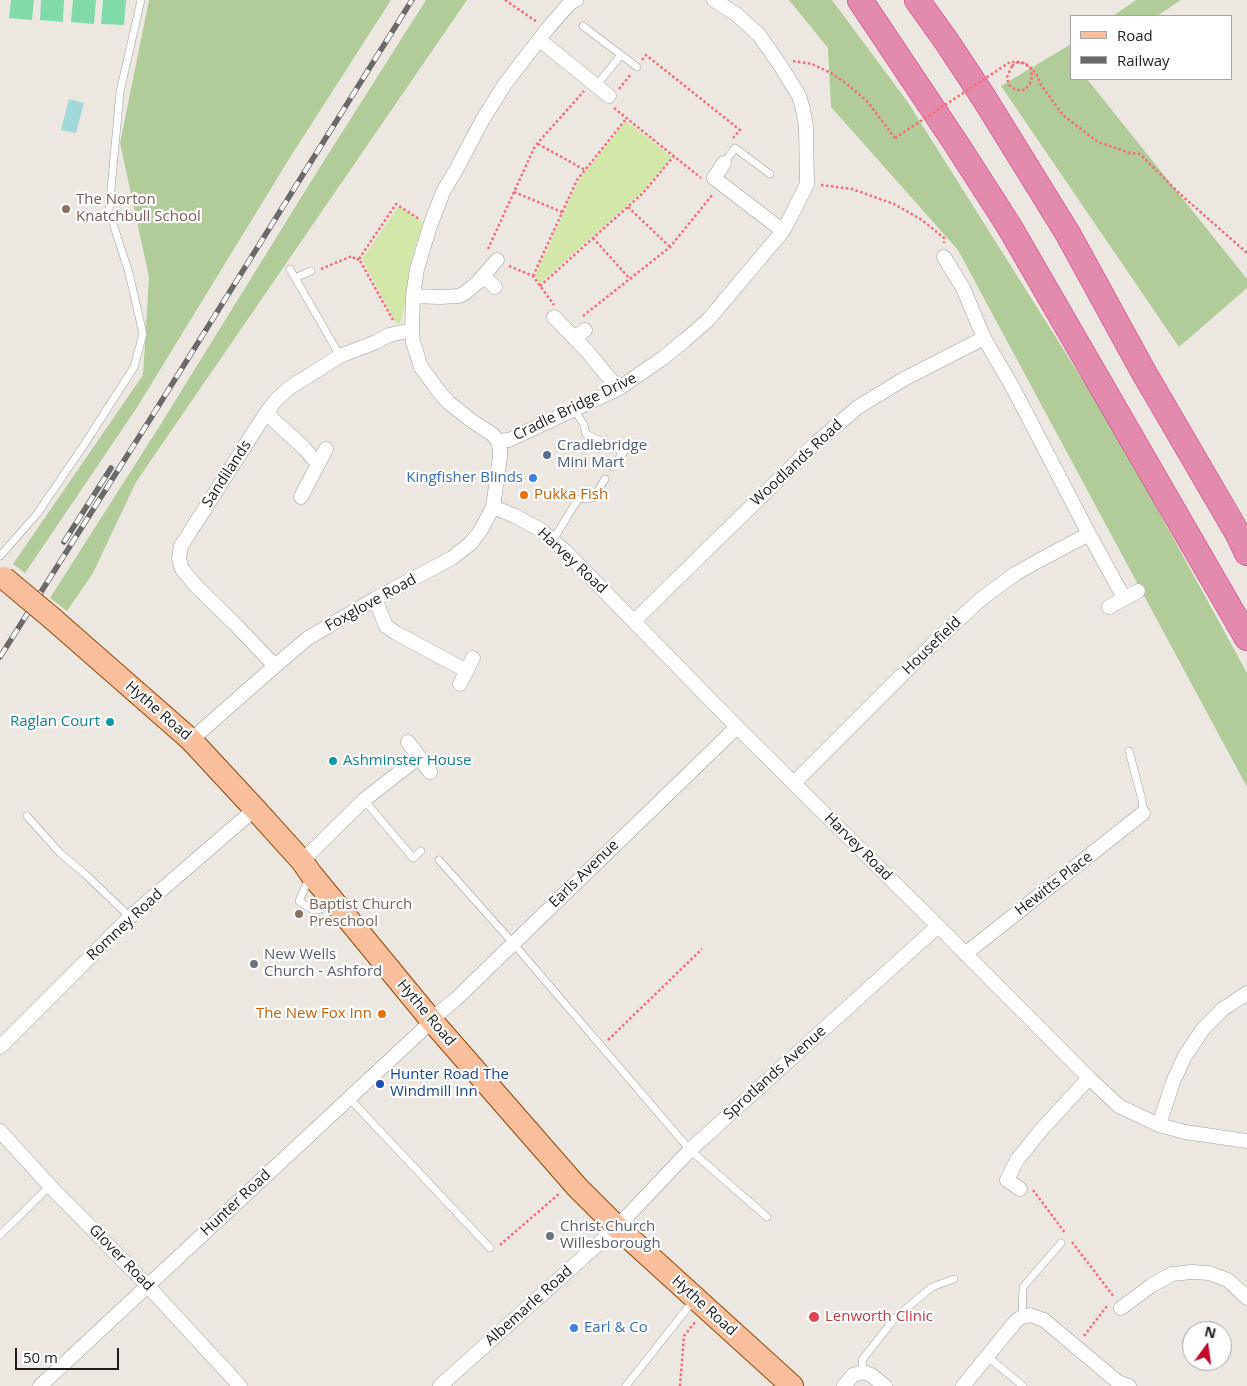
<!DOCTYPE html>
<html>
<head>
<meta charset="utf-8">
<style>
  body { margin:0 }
  #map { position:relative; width:1247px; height:1386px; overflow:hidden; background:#ede7e2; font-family:"Open Sans",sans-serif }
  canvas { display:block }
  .legend { position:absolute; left:1070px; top:15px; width:162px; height:65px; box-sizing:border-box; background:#fff; border:1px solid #a4a4a4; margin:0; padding:6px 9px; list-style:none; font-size:15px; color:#1c1c1c }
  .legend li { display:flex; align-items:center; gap:10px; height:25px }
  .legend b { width:25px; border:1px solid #a4a4a4 }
  .north { position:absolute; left:1182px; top:1321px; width:50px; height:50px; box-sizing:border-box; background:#fff; border:1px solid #a4a4a4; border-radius:50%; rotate:14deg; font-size:14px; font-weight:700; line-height:20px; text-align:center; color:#1c1c1c }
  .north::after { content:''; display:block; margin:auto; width:18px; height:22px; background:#c30629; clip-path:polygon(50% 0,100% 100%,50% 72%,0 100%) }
  .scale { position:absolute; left:15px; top:1348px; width:104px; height:22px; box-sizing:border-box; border:2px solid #1c1c1c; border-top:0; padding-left:6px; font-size:15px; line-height:18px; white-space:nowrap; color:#1c1c1c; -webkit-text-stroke:4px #fff; paint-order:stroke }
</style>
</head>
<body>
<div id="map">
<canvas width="1247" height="1386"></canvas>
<ul class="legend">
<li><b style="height:6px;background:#f9bf9c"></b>Road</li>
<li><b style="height:6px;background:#6a6a6a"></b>Railway</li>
</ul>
<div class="north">N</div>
<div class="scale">50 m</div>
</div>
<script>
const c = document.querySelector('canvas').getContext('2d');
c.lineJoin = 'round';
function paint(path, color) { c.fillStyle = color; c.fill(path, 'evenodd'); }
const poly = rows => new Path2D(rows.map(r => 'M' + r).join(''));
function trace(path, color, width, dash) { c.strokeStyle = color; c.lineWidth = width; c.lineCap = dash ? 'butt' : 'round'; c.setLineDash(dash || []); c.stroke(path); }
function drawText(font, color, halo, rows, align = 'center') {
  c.font = font + ' "Open Sans",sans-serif'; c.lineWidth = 4.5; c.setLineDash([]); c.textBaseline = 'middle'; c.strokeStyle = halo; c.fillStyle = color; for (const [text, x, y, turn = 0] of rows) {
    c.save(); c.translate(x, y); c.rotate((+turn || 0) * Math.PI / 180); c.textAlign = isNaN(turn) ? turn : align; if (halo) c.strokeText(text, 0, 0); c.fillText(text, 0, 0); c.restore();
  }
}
paint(poly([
  [626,121,672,157,642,192,540,283,535,276,579,180],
  [399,206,424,223,416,244,411,261,408,279,404,311,400,322,397,324,395,321,362,259]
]), '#d3e7a9');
paint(poly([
  [149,0,391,0,289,159,136,409,25,573,13,564,143,375,149,277,120,143],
  [426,0,467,0,136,482,93,573,67,611,50,598,159,427,315,175],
  [789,0,832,0,907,101,1113,428,1247,673,1247,787,958,250,831,107,828,48],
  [1136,0,1181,0,1157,16,1113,16],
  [1071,44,1071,79,1087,79,1247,279,1247,288,1179,347,1001,86]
]), '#b1cc98');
paint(poly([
  [11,0,34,0,32,20,9,18],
  [41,0,64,0,63,22,40,20],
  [73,0,96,0,94,24,71,22],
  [103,0,126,0,124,25,101,24]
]), '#81dba8');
paint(poly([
  [69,99,84,103,76,133,61,130]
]), '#a3d8da');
const lane = poly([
  [583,26,637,67],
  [596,86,621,55],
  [724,163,735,148,770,174],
  [290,269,340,356],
  [295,278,311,271],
  [574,409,584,425,586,434,624,452,612,467],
  [553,540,578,499,593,498,605,479],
  [0,556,37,514,84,445,134,367,143,334,129,273,109,211,120,92,141,0],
  [1129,751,1142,800,1143,813],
  [364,800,413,858,421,851],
  [27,816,60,853,84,873,130,917],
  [439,860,513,943,690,1150,767,1217],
  [309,879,299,901,313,910,316,910,321,909,331,902],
  [349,1098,490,1248],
  [0,1235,50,1186],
  [1022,1317,1023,1287,1061,1243],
  [988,1357,1023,1386],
  [863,1372,862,1360,895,1318,932,1287,954,1279],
  [626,1386,693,1301]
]);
const street = poly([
  [576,0,570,3,548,28,505,84,483,119,457,168,443,192,430,226,417,269,413,296,412,330,413,342,421,367,440,393,449,403,472,421,492,434,498,441,509,440,618,389,663,358,685,340,708,320,783,231,791,216,807,184,806,127,803,109,799,96,780,65,759,35,736,14,714,0],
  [539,41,546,45,609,96],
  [724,163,714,178,783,231],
  [944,257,963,288,984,338,1013,388,1089,534,1124,598],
  [483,276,495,287],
  [413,296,440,297,459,296,465,293,478,282,497,260],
  [554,317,587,351,618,389],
  [574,338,585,330],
  [266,413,304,448,318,464],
  [301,497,326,449],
  [493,507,515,516,541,530,565,551,737,727,938,926,1089,1078,1119,1106,1159,1125,1185,1132,1247,1141],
  [375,599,386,626,396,633,467,671],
  [1109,607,1138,591],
  [634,621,817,442,858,407,904,379,984,338],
  [275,666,236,625,196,586,182,569,179,559,181,546,266,413,276,400,289,388,340,356,376,342,389,335,412,330],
  [460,684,473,658],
  [191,740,275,666,308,638,375,599,452,558,471,543,481,530,493,507,500,457,500,449,498,441],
  [408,742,430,772],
  [794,783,939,638,981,599,1015,574,1038,561,1089,534],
  [302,861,364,800,419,757],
  [965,954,1143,813],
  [0,1047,130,917,255,809],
  [1159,1125,1173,1082,1185,1056,1203,1029,1223,1009,1247,993],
  [0,1131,50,1186,147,1285,240,1386],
  [1020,1189,1007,1180,1017,1160,1042,1129,1089,1078],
  [1121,1308,1152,1285,1172,1274,1191,1272,1209,1273,1228,1280,1247,1298],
  [40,1386,432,1021,439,1013,455,1000,737,727],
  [440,1386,617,1227,690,1150,938,926],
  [844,1386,853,1375,863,1372,871,1375,885,1386],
  [963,1386,1016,1321,1022,1317,1030,1315,1044,1320,1118,1382,1129,1386]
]);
const primary = poly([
  [53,619,191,740,255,809,302,861,311,874,432,1021,577,1187,617,1227,792,1386]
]);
const highway = poly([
  [860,0,957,145,1009,226,1247,638],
  [917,0,947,42,984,98,1068,234,1143,371,1238,534,1247,553]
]);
trace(lane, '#9d9d9d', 8);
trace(street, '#9d9d9d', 15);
trace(primary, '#904804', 24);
trace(highway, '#d22882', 26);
trace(poly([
  [505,0,537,22],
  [642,60,646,55,740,130,733,138],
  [793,61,812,64,831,73,847,84,868,102,895,138],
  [1012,66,1018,62,1026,64,1036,73,1041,85,1063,115,1098,142,1130,153,1140,154,1179,193,1247,253],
  [619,89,631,74],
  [614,108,701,178],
  [538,144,585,170],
  [821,185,852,189,894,204,922,220,944,238,944,243],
  [514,192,562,212],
  [628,207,670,247],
  [593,238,630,279],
  [488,249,535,146,584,91],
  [509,266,533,276,554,305],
  [321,269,352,256,356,260,359,259],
  [533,276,577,180,626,119],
  [540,286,643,193,674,156],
  [583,316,670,247,713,194],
  [393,320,359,259,396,204,419,219],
  [608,1040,702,949],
  [1033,1190,1065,1233],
  [1072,1242,1114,1297],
  [500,1245,560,1193],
  [1084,1336,1107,1306],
  [680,1386,684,1336,696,1321]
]), '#f56b77', 2.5, [2.5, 2.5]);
trace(lane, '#fff', 7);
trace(street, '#fff', 14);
trace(primary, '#f9bf9c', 22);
trace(highway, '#e38bac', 25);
const rail = poly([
  [64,542,111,468],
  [0,657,149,421,412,0]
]);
trace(rail, '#6a6a6a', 5.5);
trace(rail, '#fff', 4, [11]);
const primaryBridge = poly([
  [4,578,53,619]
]);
trace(primaryBridge, '#904804', 24, []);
trace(poly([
  [895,138,1010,62,1022,62,1031,68,1032,77,1030,83,1025,90,1016,90,1009,85,1007,77,1012,66]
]), '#f56b77', 2.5, [2.5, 2.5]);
trace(primaryBridge, '#f9bf9c', 22);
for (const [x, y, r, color] of [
  [66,209,5,"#8d6e63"],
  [547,455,5,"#5c6f8a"],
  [533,478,5,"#3f7fe0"],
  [524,495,5,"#e8710a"],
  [110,722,5,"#0f9aa8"],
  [333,761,5,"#0f9aa8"],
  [299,914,5,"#8d6e63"],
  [254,964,5,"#6b7280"],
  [382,1014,5,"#e8710a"],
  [380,1084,5,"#1a4fb4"],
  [550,1236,5,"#6b7280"],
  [814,1317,6,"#e0444e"],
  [574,1328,5,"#3f7fe0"]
]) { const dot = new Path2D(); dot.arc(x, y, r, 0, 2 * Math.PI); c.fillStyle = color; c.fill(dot); trace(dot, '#fff', 2); }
drawText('15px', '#785e54', '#fff', [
  ["The Norton",76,200],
  ["Knatchbull School",76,217],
  ["Baptist Church",309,905],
  ["Preschool",309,922]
], 'left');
drawText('15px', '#1c1c1c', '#fff', [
  ["Cradle Bridge Drive",575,407,-26],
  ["Woodlands Road",797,463,-43],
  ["Sandilands",227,474,-57],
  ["Harvey Road",572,561,43],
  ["Foxglove Road",371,603,-29],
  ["Housefield",932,646,-44],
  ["Hythe Road",158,711,41],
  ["Harvey Road",858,847,45],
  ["Earls Avenue",584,874,-44],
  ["Hewitts Place",1054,884,-38],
  ["Romney Road",125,925,-43],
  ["Hythe Road",426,1013,50],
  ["Sprotlands Avenue",775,1073,-42],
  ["Hunter Road",236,1203,-43],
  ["Glover Road",121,1258,46],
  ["Albemarle Road",529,1306,-42],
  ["Hythe Road",704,1306,42]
]);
drawText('15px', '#4e5e75', '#fff', [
  ["Cradlebridge",557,446],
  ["Mini Mart",557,463]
], 'left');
drawText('15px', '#366cbe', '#fff', [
  ["Kingfisher Blinds",523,478],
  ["Earl & Co",584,1328,"left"]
], 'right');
drawText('15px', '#c56008', '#fff', [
  ["Pukka Fish",534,495],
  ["The New Fox Inn",372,1014,"right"]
], 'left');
drawText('15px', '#0d838f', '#fff', [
  ["Raglan Court",100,722],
  ["Ashminster House",343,761,"left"]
], 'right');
drawText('15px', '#5b616d', '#fff', [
  ["New Wells",264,955],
  ["Church - Ashford",264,972],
  ["Christ Church",560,1227],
  ["Willesborough",560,1244]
], 'left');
drawText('15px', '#164399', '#fff', [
  ["Hunter Road The",390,1075],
  ["Windmill Inn",390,1092]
], 'left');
drawText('15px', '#be3a42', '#fff', [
  ["Lenworth Clinic",825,1317]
], 'left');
</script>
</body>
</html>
